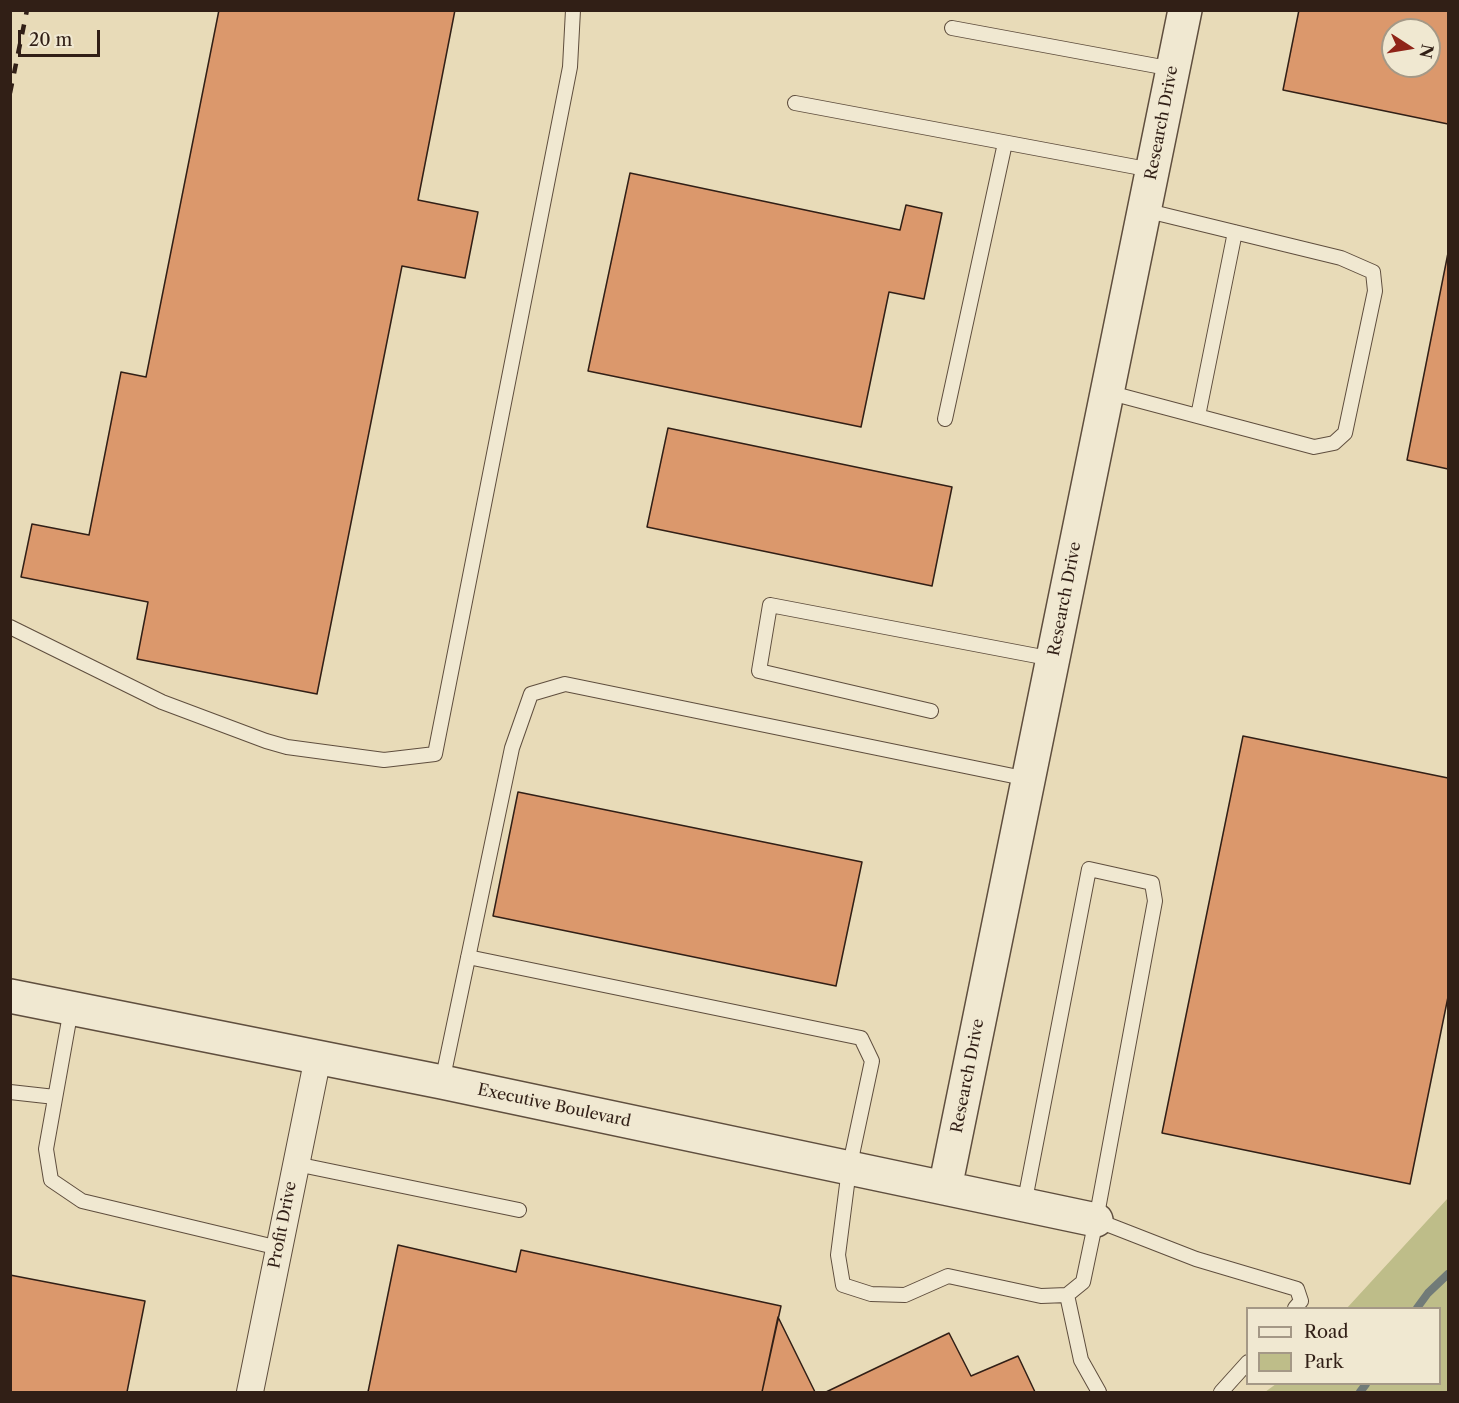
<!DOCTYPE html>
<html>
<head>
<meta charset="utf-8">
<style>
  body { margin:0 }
  #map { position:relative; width:1459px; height:1403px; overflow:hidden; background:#e8dbb8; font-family:"Libre Caslon Text",serif }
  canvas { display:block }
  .frame { position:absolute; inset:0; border:12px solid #311f16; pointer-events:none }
  .legend { position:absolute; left:1246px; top:1307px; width:195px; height:78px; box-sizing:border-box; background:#f0e8d1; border:2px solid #a49886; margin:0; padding:8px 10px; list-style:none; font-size:18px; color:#311f16 }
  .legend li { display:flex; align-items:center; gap:12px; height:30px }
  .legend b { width:30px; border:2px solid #a49886 }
  .north { position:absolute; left:1381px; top:18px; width:60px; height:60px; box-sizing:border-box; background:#f0e8d1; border:2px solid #a49886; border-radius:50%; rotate:102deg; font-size:16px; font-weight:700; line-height:24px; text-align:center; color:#311f16 }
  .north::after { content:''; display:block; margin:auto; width:21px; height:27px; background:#8f2418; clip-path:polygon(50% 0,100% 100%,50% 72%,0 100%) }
  .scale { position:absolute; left:18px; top:30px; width:82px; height:27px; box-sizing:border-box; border:3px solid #311f16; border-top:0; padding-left:8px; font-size:18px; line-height:21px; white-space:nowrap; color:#311f16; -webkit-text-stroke:4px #f0e8d1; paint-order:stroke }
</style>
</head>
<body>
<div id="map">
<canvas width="1459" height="1403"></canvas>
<div class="frame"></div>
<ul class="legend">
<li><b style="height:8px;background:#f0e8d1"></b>Road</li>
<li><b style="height:16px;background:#bebd89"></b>Park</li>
</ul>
<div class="north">N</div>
<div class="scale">20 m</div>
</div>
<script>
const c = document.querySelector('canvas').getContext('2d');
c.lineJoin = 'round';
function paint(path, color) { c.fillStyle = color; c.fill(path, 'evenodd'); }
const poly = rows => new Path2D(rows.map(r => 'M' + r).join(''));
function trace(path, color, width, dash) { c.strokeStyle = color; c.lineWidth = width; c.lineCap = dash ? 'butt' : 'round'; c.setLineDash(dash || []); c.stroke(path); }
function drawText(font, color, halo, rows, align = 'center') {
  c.font = font + ' "Libre Caslon Text",serif'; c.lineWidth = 4.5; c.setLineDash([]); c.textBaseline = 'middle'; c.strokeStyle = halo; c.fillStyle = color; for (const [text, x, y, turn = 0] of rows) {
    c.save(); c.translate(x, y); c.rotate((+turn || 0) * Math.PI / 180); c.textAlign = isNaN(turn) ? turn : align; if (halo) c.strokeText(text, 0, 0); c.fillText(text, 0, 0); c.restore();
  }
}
paint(poly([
  [1448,1198,1448,1392,1265,1392,1276,1384,1440,1384,1440,1308,1347,1308]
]), '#bebd89');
trace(poly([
  [1417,1308,1428,1293,1448,1274],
  [1360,1392,1366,1384]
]), '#717b78', 8);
const building = poly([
  [219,10,455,10,418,200,478,212,465,278,402,266,317,694,137,659,148,602,21,577,32,524,89,535,121,372,146,377,219,10],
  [1299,10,1448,10,1448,124,1283,90,1299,10],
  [1393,30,1429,30,1429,66,1393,66,1393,30],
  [630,173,900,230,906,205,942,213,924,299,889,292,861,427,588,371,630,173],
  [1448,253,1448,469,1407,460,1448,253],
  [668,428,952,487,932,586,647,527,668,428],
  [1243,736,1448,778,1448,997,1410,1184,1162,1133,1243,736],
  [518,792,862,862,836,986,493,916,518,792],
  [398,1245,516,1272,521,1250,781,1306,762,1392,368,1392,398,1245],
  [10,1275,145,1301,127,1392,10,1392,10,1275],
  [778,1317,815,1392,762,1392,778,1317],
  [949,1333,971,1376,1018,1356,1035,1392,826,1392,949,1333]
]);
paint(building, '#db986c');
trace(building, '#311f16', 1.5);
const service = poly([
  [952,28,1173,69],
  [795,103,1152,170],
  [1107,392,1314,447,1334,443,1345,433,1375,291,1373,272,1341,258,1144,210],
  [1198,416,1235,232],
  [945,419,1005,143],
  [10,627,162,702,266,741,287,747,384,760,435,754,570,67,573,10],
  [931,711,759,671,770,605,1053,659],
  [468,957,861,1038,872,1061,849,1169,838,1255,843,1285,871,1294,905,1295,948,1276,1041,1296,1067,1295,1083,1282,1096,1220,1155,901,1152,883,1089,869,1024,1205],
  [71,1009,46,1149,51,1180,82,1201,279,1248],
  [442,1082,512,748,531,694,565,684,1028,779],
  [10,1092,55,1097],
  [296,1164,519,1210],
  [1096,1220,1196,1259,1297,1289,1301,1301,1295,1308],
  [1067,1295,1081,1360,1099,1392],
  [1221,1392,1248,1362]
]);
const minor = poly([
  [250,1392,318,1057]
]);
const tertiary = poly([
  [10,996,442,1082,1096,1220],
  [945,1188,1185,10]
]);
trace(service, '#5f4e3e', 16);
trace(minor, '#5f4e3e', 28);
trace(tertiary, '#5f4e3e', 36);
trace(service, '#f0e8d1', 14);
trace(minor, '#f0e8d1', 26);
trace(tertiary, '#f0e8d1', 33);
trace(poly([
  [10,93,27,10]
]), '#311f16', 4.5, [10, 10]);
drawText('16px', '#311f16', '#f0e8d1', [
  ["Research Drive",1162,123,-79],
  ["Research Drive",1065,599,-79],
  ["Research Drive",968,1076,-79],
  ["Executive Boulevard",554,1106,12],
  ["Profit Drive",283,1225,-79]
]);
</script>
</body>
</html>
